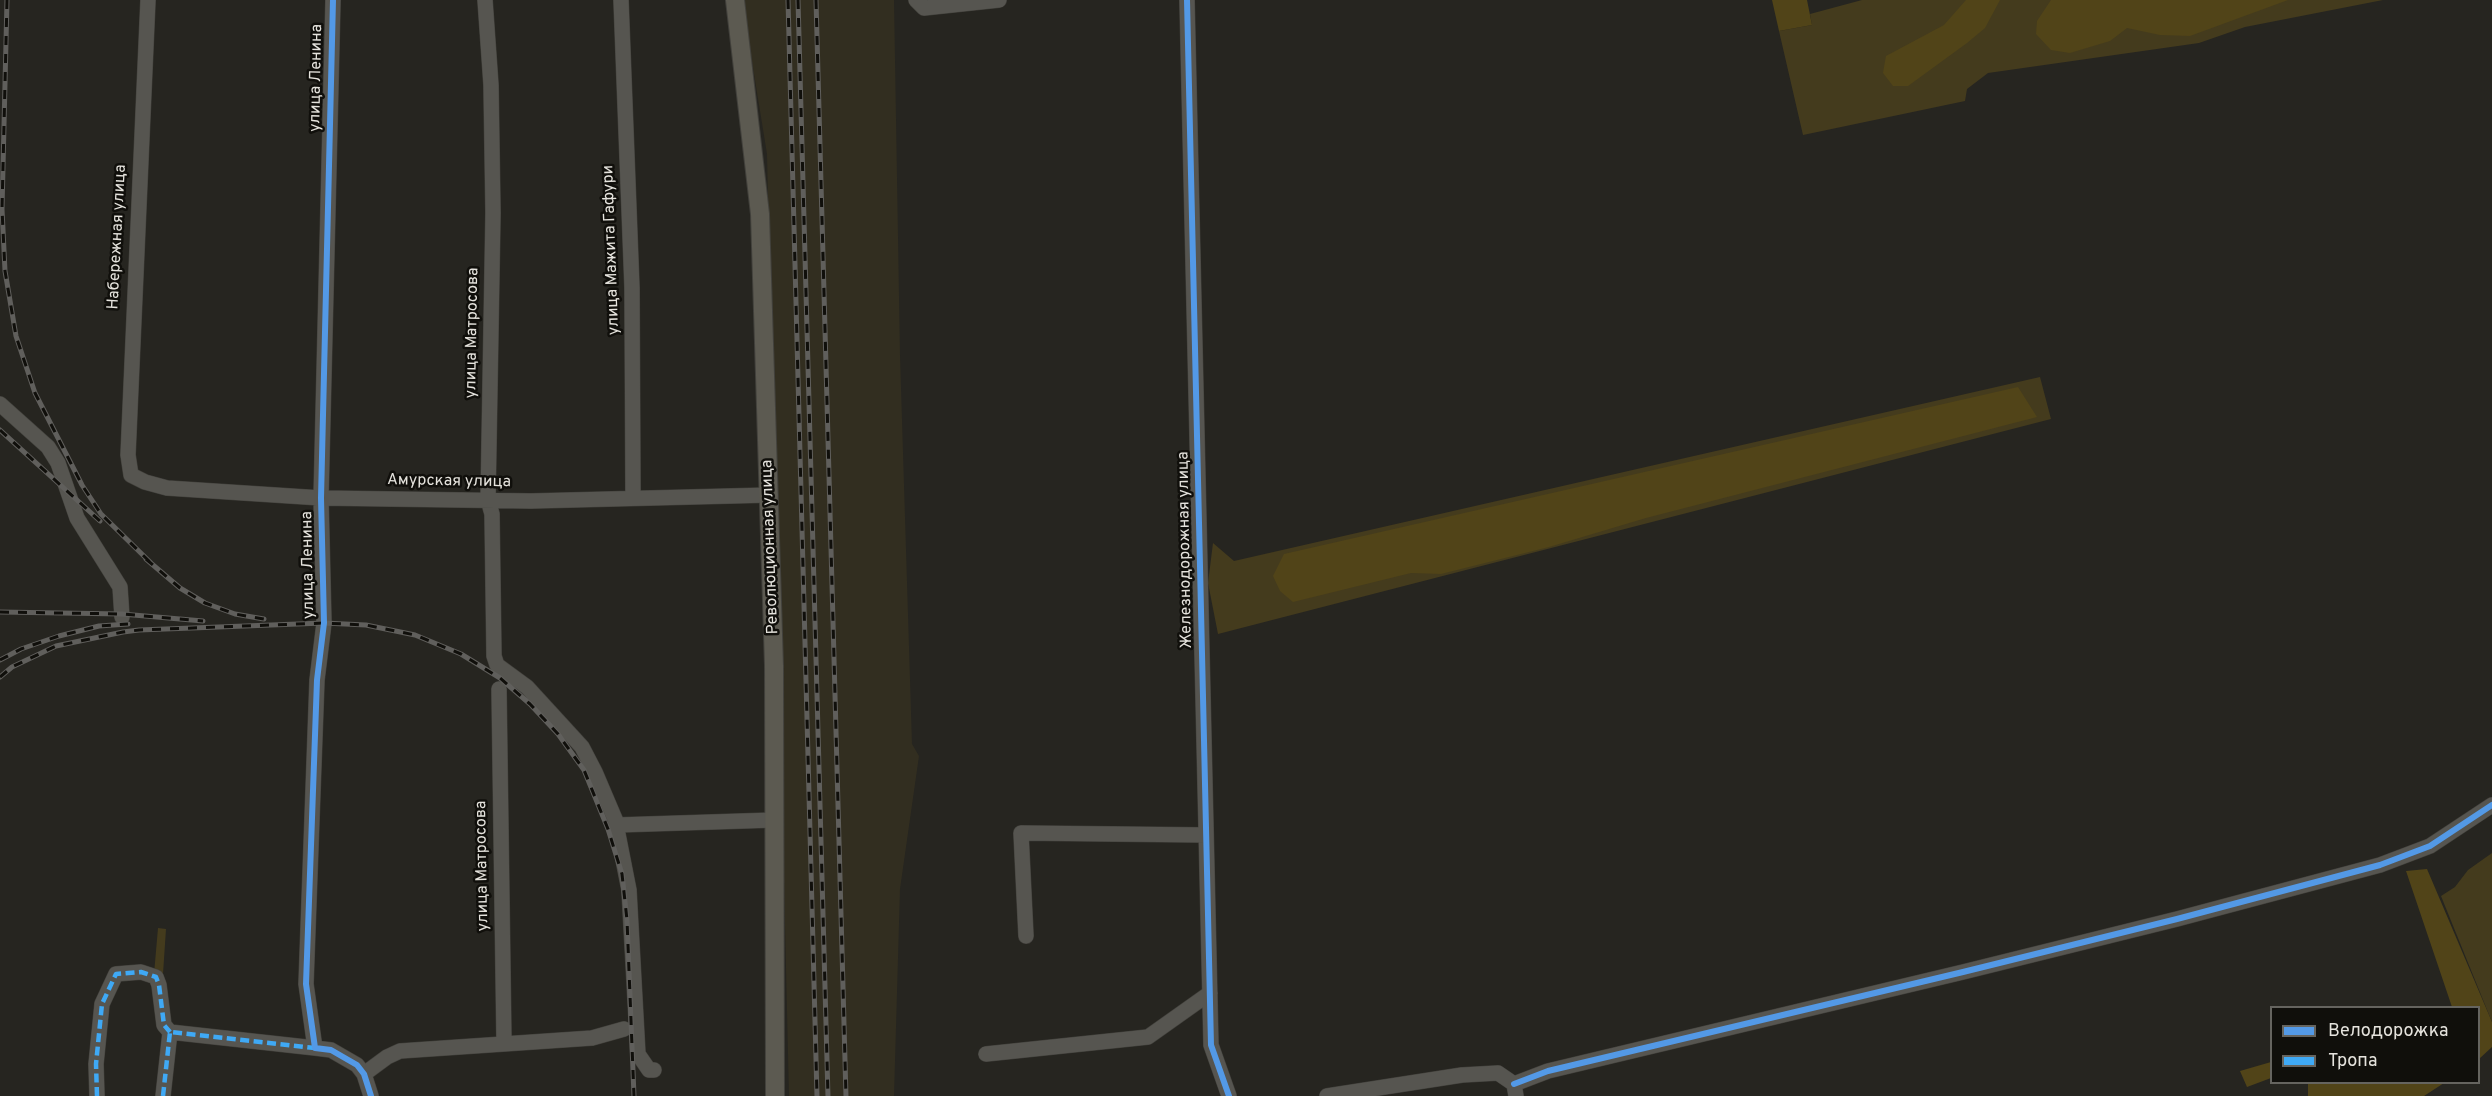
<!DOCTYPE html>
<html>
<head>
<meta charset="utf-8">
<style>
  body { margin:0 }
  #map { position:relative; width:2492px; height:1096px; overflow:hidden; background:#262520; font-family:Overpass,sans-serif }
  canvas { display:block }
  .legend { position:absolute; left:2270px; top:1006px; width:210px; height:78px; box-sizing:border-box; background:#100f0b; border:2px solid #65645f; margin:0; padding:8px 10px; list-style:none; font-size:18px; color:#e5e3dd }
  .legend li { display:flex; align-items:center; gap:12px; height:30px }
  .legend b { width:30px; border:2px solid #65645f }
</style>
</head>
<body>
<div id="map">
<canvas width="2492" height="1096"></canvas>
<ul class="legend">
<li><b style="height:8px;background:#5399e6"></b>Велодорожка</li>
<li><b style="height:8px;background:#3fa9f5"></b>Тропа</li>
</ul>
</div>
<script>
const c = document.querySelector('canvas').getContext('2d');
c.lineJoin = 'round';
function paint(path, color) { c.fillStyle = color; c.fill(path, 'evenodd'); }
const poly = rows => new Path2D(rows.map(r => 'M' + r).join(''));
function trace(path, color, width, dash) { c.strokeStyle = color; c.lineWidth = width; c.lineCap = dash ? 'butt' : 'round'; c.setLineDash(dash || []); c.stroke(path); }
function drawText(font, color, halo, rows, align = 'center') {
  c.font = font + ' Overpass,sans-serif'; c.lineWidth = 5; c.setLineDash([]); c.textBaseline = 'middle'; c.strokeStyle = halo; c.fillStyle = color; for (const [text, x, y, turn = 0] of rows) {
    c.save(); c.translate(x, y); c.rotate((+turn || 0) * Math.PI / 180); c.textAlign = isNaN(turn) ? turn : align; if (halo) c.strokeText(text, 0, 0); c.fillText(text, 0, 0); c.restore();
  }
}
paint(poly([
  [742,0,894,0,900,355,912,744,919,756,900,889,894,1096,789,1096,767,154]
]), '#322e20');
paint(poly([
  [1862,0,2383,0,2245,27,2199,43,1988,73,1967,89,1965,101,1803,135,1779,31,1812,25,1810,14],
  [2040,377,2051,419,1218,634,1208,583,1213,543,1234,561],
  [2492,853,2492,1022,2441,896,2455,887,2468,870],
  [158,928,166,929,163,974,154,974]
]), '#443b1d');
paint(poly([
  [1772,0,1807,0,1812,25,1779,31],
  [1966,0,2000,0,1985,28,1967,43,1908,86,1893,86,1883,73,1886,56,1944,25],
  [2051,0,2288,0,2190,36,2160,35,2127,28,2110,41,2070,53,2051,50,2036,34,2037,21],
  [2018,387,2037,417,1646,518,1549,547,1441,574,1411,573,1293,602,1280,591,1273,576,1284,554],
  [2427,869,2492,1022,2492,1047,2479,1059,2478,1008,2452,1007,2406,871],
  [2271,1062,2271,1078,2247,1087,2240,1071],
  [2308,1083,2308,1082,2444,1083,2424,1096,2308,1096]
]), '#514418');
const minor = poly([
  [148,0,128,455,131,475,145,482,167,488,321,498,531,501,770,495],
  [333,0,321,498,324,623,317,680,306,984,315,1048,331,1050,357,1065,364,1074,371,1096],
  [485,0,491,85,493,213,488,500,492,514,494,656,497,665,527,687,582,747,595,772,615,819,629,890,638,1054,649,1070,654,1070],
  [621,0,632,288,633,498],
  [916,0,924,8,999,0],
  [1187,0,1211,1045,1229,1096],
  [0,404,48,447,58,463,77,518,120,587,122,617],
  [499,689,504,1043],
  [617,825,774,820],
  [1026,936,1021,833,1206,835],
  [986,1054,1148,1037,1210,993],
  [364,1074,387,1057,400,1051,592,1038,624,1029],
  [1514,1084,1548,1071,1963,972,2177,919,2380,865,2430,846,2492,805],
  [97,1096,96,1064,102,1004,116,974,141,972,156,977,159,985,164,1025,170,1032],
  [163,1096,170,1032,315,1048],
  [1327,1096,1462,1075,1498,1073,1514,1084,1516,1096]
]);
const major = poly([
  [735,0,760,214,774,666,775,1096]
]);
trace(minor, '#42413c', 16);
trace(major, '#42413c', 20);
trace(minor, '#565550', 15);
trace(major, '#5c5a51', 18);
const rail = poly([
  [7,0,2,209,5,271,16,336,35,393,82,485,101,514,151,563],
  [788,0,817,1096],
  [798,0,828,1096],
  [816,0,846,1096],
  [0,430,100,521],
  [146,559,180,588,205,603,235,614,264,619],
  [0,612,122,614,203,621],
  [0,660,21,649,59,636,99,626,128,624],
  [0,677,12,667,56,646,123,632,139,630,324,623,366,625,415,635,461,654,500,678,530,704,558,734,584,770,608,829,622,874,627,920,634,1096]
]);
trace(rail, '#605f5c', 5);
trace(rail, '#100f0b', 3, [9]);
trace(poly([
  [97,1096,96,1064,102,1004,116,974,141,972,156,977,159,985,164,1025,170,1032],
  [163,1096,170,1032,315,1048]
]), '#3fa9f5', 4.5, [9, 4.5]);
trace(poly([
  [333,0,321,498,324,623,317,680,306,984,315,1048,331,1050,357,1065,364,1074,371,1096],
  [1187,0,1211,1045,1229,1096],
  [1514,1084,1548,1071,1963,972,2177,919,2380,865,2430,846,2492,805]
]), '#5399e6', 6);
drawText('16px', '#e5e3dd', '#100f0b', [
  ["улица Ленина",317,78,-89],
  ["Набережная улица",118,237,-87],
  ["улица Мажита Гафури",612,250,-92],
  ["улица Матросова",473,333,-89],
  ["Амурская улица",449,482,1],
  ["Революционная улица",771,547,-92],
  ["Железнодорожная улица",1186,550,-91],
  ["улица Ленина",309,565,-91],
  ["улица Матросова",483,866,-91]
]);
</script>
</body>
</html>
